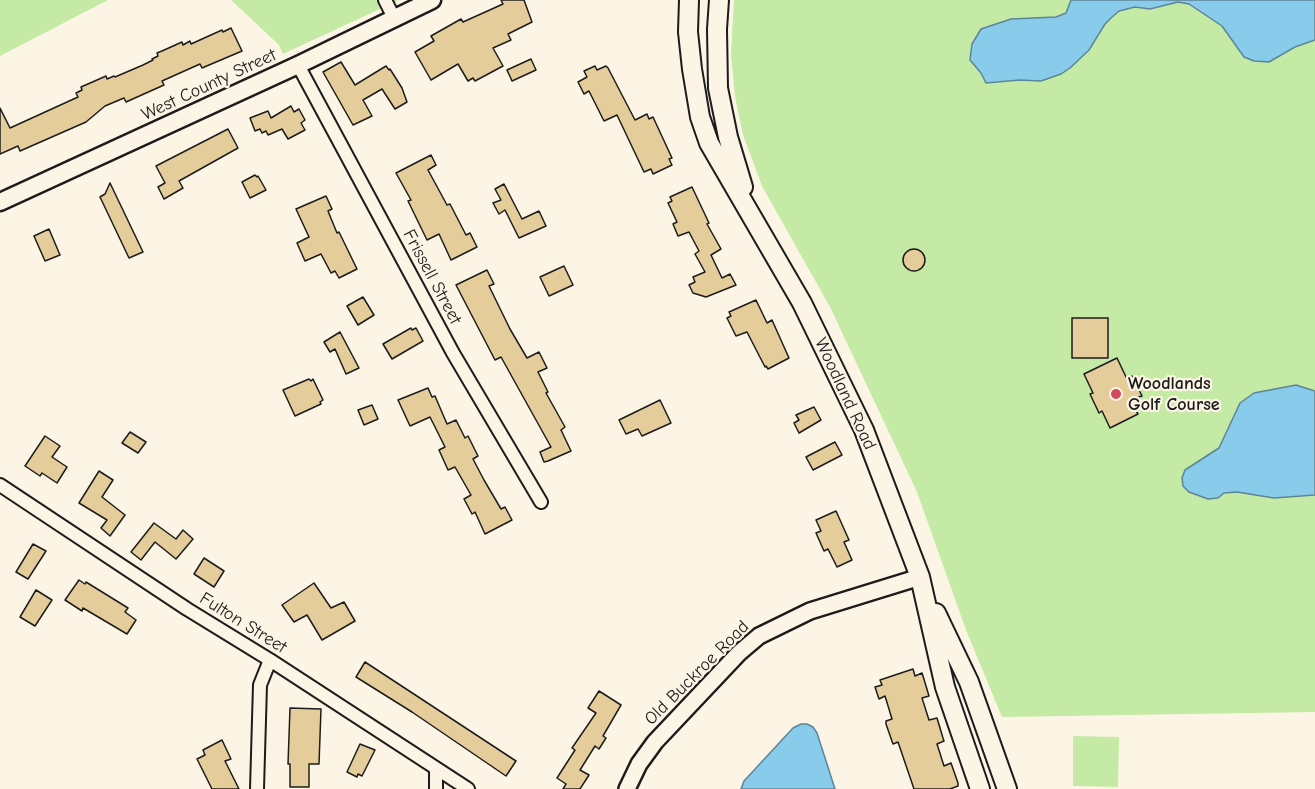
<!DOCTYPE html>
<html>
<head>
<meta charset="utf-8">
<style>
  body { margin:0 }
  canvas { display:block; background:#fcf5e5 }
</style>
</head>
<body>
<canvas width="1315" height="789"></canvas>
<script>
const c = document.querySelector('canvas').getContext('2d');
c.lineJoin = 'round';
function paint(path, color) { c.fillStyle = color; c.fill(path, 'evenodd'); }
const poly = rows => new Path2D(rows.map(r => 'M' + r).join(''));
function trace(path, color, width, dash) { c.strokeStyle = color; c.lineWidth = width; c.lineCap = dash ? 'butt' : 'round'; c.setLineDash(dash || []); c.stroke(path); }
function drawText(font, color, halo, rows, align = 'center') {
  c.font = font + ' "Comic Neue",sans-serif'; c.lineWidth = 4.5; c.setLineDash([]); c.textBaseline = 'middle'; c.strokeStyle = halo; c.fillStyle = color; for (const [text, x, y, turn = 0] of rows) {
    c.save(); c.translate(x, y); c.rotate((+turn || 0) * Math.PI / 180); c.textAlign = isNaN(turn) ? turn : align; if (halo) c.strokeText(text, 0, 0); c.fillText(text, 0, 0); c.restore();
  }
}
paint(poly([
  [0,0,108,0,0,56],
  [231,0,399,0,283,54,279,45],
  [734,0,1315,0,1315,712,1002,717,966,630,917,492,830,307,762,186,743,135,735,97,731,54],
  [1073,736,1119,737,1118,787,1073,786]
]), '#c4eaa5');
const water = poly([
  [1071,0,1315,0,1315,40,1295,47,1269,62,1254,61,1244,57,1222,26,1189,4,1178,2,1150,9,1135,7,1119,11,1111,18,1105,24,1089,50,1070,68,1061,74,1041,81,1020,80,986,83,981,73,970,60,972,44,981,29,1011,19,1056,17,1066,13,1071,0],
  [1296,385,1315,391,1315,495,1274,498,1237,492,1224,493,1218,498,1208,499,1189,492,1183,486,1182,478,1185,470,1219,448,1240,403,1254,393,1296,385],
  [801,724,807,724,813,727,817,733,835,789,741,789,744,781,793,728,801,724]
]);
paint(water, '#89cbeb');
trace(water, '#5d8598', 1.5);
const building = poly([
  [501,0,524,0,532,22,508,34,511,40,493,48,503,66,475,81,473,78,468,81,458,64,431,80,415,52,434,41,431,36,461,19,463,22,503,4,501,0],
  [231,28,242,51,202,68,200,64,162,81,164,85,126,102,124,98,105,106,86,122,20,151,18,146,0,154,0,108,10,128,78,97,76,93,82,90,81,87,97,80,106,76,107,79,114,76,115,77,143,65,153,60,152,59,158,56,157,53,162,51,182,42,183,45,190,41,191,44,222,30,223,32,231,28],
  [531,59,536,70,512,81,507,70,531,59],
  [341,62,355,85,386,66,389,70,390,69,402,88,407,102,395,109,382,89,363,100,372,116,353,125,323,72,341,62],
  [595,66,597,70,606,66,608,68,635,120,647,114,649,119,653,117,672,158,669,159,672,165,653,174,651,169,644,172,617,115,604,121,589,91,584,94,578,82,587,77,584,71,595,66],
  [291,106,294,112,299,109,305,120,301,123,305,130,288,139,282,129,268,135,266,131,262,133,260,129,255,131,250,118,268,111,271,118,291,106],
  [228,129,238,148,179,181,183,188,164,199,158,187,165,183,156,166,228,129],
  [431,155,436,165,428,170,447,205,450,204,466,235,470,233,477,247,451,260,439,234,427,240,408,201,411,200,396,173,431,155],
  [255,175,257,177,258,176,266,190,250,198,242,182,255,175],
  [110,183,143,252,129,258,100,197,105,194,110,183],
  [504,184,522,219,539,211,546,226,519,238,505,210,499,214,493,203,501,200,495,189,504,184],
  [692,187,709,223,707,224,721,249,711,255,722,278,730,274,736,285,706,297,693,293,689,285,695,282,693,277,705,272,695,254,699,251,689,232,678,236,673,224,677,222,668,203,672,201,670,197,692,187],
  [326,196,332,209,328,211,337,233,339,232,357,269,339,278,335,271,331,273,321,254,305,261,297,243,309,237,296,209,326,196],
  [49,229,60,255,45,261,34,236,49,229],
  '903 260a11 11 0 1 1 22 0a11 11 0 1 1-22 0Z',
  [564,266,573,285,549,296,540,277,564,266],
  [487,270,494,284,489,286,510,329,527,358,539,352,547,368,538,372,548,392,546,393,565,427,561,430,571,451,548,461,544,462,540,452,551,447,501,357,495,360,456,285,487,270],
  [363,297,374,315,358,325,347,306,363,297],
  [756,300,767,323,772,320,789,358,768,369,766,366,765,367,747,332,736,336,727,318,731,316,729,312,756,300],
  [1072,318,1108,318,1108,358,1072,358,1072,318],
  [411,328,412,330,416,328,423,341,392,359,383,344,411,328],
  [340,332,359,368,346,374,335,349,330,352,324,342,340,332],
  [1117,358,1127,379,1132,376,1142,396,1136,398,1140,406,1135,409,1138,414,1110,428,1102,411,1099,413,1090,394,1093,393,1084,374,1117,358],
  [309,379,311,381,313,379,323,400,320,402,321,404,295,416,283,390,309,379],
  [428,388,432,397,435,396,447,424,456,420,465,438,468,436,478,456,473,459,484,480,501,509,505,507,512,520,485,534,475,512,472,514,464,499,471,495,455,467,448,470,439,450,445,447,430,417,410,426,398,400,428,388],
  [660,400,671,423,642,436,638,429,626,434,619,420,660,400],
  [372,405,378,419,364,425,358,410,372,405],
  [814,407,821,420,799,433,794,423,799,420,796,415,814,407],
  [130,432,146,442,138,453,122,443,130,432],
  [45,436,60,446,52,457,67,467,57,483,42,473,40,476,25,466,45,436],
  [835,442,842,455,813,470,806,457,835,442],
  [99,471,113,480,102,497,125,515,110,536,101,528,107,520,79,503,99,471],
  [836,511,849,540,844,542,852,560,837,567,828,549,824,551,816,533,821,531,816,520,836,511],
  [154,523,176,539,183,530,193,539,176,559,155,542,141,560,131,552,154,523],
  [33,544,46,551,28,579,16,572,33,544],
  [204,558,224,571,214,587,194,574,204,558],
  [79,580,85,584,86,582,128,608,125,612,136,620,127,634,83,608,82,611,65,600,79,580],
  [314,583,331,608,344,602,355,621,322,640,307,615,294,622,282,605,314,583],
  [36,590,52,600,35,626,20,617,36,590],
  [365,662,516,761,506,776,412,712,356,677,365,662],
  [913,669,915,676,922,673,923,676,929,696,922,698,929,720,937,718,943,738,944,741,937,744,944,766,951,763,958,783,958,786,950,789,914,789,898,742,893,744,886,724,886,721,892,719,885,696,879,699,875,687,882,685,880,680,913,669],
  [599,691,621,705,603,736,606,738,599,749,595,746,580,770,589,775,580,789,563,789,566,784,557,778,575,750,572,748,596,713,588,708,599,691],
  [290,708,321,709,319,764,309,764,309,787,290,787,290,764,288,764,290,708],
  [222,740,231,759,225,761,239,789,212,789,197,759,205,755,203,750,222,740],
  [360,744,375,750,362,776,358,774,357,777,347,772,360,744]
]);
paint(building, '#e5cd9b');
trace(building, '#1c1c1c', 1.5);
const minor = poly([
  [385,0,394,18],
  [298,65,453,353,541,502],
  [0,485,187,609,270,660,468,789],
  [257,789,260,685,270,660],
  [436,789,436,768]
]);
const tertiary = poly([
  [627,789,639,764,655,742,739,653,759,636,810,611,920,577]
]);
const secondary = poly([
  [0,202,298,65,432,0]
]);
const primary = poly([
  [689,0,688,32,692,69,700,117,709,143,802,303,864,430,920,577,945,687,980,789],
  [719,0,717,29,718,88,728,137,743,187],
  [936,613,969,682,1007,789]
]);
trace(minor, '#1c1c1c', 16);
trace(tertiary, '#1c1c1c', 20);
trace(secondary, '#1c1c1c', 21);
trace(primary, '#1c1c1c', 22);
trace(minor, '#fcf5e5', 12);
trace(tertiary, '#fcf5e5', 15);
trace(secondary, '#fcf5e5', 16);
trace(primary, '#fcf5e5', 18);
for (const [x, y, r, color] of [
  [1116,394,6,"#d1495b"]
]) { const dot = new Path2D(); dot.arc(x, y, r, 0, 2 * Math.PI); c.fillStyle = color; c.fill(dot); trace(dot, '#fcf5e5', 2); }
drawText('18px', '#1c1c1c', '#fcf5e5', [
  ["West County Street",209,85,-25],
  ["Frissell Street",432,277,62],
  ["Woodland Road",845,394,65],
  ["Fulton Street",243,623,32],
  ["Old Buckroe Road",697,673,-45]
]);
drawText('bold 18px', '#1c1c1c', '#fcf5e5', [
  ["Woodlands",1128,384],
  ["Golf Course",1128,405]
], 'left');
</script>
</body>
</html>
